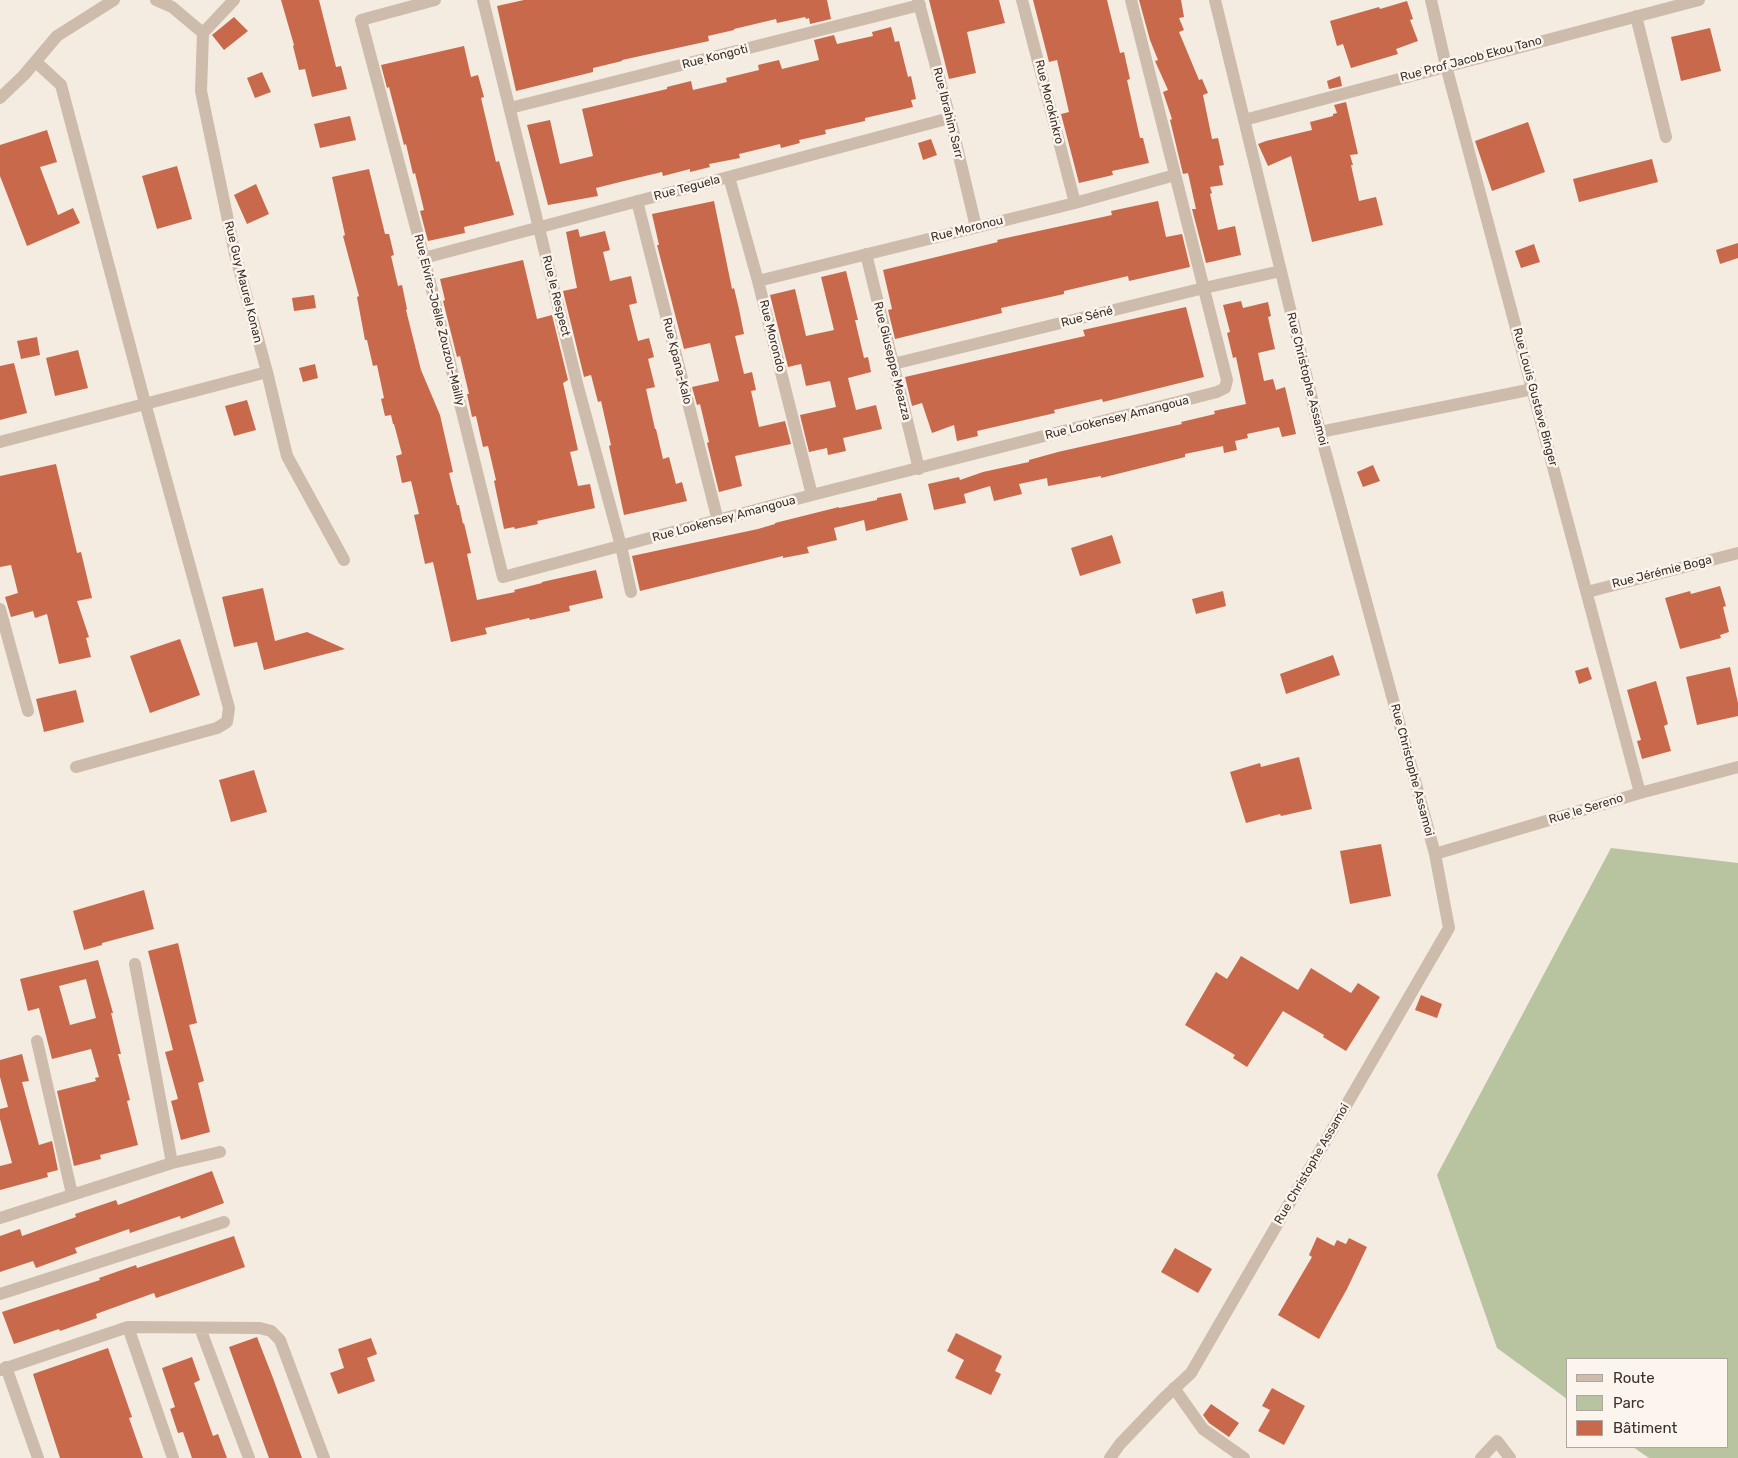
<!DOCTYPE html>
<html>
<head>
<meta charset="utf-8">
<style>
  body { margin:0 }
  #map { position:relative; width:1738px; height:1458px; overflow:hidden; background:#f4ebe1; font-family:Rubik,sans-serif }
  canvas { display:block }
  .legend { position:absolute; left:1566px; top:1358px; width:162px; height:90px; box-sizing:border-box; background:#fbf5ee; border:1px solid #aea6a0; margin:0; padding:6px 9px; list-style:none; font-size:15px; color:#3b302b }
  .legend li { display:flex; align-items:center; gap:10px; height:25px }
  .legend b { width:25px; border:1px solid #aea6a0 }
</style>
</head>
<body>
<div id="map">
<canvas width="1738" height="1458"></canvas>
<ul class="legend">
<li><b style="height:6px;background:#cdbbac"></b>Route</li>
<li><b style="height:14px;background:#b8c4a0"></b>Parc</li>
<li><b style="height:14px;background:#c8694b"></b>Bâtiment</li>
</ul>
</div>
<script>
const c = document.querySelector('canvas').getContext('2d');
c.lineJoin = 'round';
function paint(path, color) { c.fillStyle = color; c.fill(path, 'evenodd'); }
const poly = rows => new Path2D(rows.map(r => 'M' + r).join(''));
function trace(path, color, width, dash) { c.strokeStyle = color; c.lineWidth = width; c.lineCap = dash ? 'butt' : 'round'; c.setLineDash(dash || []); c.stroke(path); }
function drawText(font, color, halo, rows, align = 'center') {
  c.font = font + ' Rubik,sans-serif'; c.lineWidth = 5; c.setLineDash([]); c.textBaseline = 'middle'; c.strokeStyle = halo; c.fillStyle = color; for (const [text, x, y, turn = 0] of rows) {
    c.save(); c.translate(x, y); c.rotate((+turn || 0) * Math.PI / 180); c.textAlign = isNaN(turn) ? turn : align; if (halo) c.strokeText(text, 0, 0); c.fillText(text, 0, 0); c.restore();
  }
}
paint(poly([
  [1611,848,1738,863,1738,1458,1649,1458,1633,1447,1727,1447,1727,1359,1567,1359,1567,1399,1497,1348,1437,1175]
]), '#b8c4a0');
paint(poly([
  [281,0,319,0,336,67,341,66,347,89,312,97,305,69,299,70,293,46,294,45],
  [524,0,827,0,831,19,810,24,809,18,806,19,805,17,777,23,776,19,734,29,734,30,708,36,709,41,622,60,622,61,593,68,593,72,516,91,497,6],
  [929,0,999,0,1005,23,967,32,976,73,949,79],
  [1033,0,1107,0,1120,53,1124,52,1130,79,1127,80,1140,138,1143,138,1149,163,1112,171,1113,175,1079,183,1061,114,1069,112,1057,60,1049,62],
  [1139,0,1181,0,1184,17,1179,18,1184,30,1179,32,1199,80,1202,79,1208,93,1203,95,1212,139,1218,138,1224,165,1219,166,1223,185,1210,187,1212,193,1210,194,1218,230,1235,226,1241,255,1206,263,1192,209,1196,209,1188,173,1183,174,1170,120,1172,119,1163,92,1168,90,1155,61,1158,60,1150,40],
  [1407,1,1413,19,1410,20,1418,41,1396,49,1398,54,1351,68,1343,44,1337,46,1330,21,1379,7,1380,9],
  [234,17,248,31,224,50,212,35],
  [891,27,895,42,899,41,908,77,911,76,916,99,911,100,913,107,865,118,865,121,825,130,826,134,799,140,800,143,781,148,780,144,739,154,740,158,709,164,710,167,690,172,690,169,663,176,662,172,624,181,596,188,598,196,548,205,527,125,550,120,560,164,593,156,582,109,667,89,667,87,691,81,693,90,727,82,726,78,759,70,758,65,779,60,782,69,819,60,814,40,834,35,837,44,873,36,872,32],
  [1710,28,1721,71,1681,81,1671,37],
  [464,46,471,77,478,75,484,97,481,98,496,162,499,161,514,215,464,227,465,233,428,241,420,211,424,210,415,173,413,174,406,144,404,145,389,87,387,88,381,65],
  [262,72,271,92,255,98,247,78],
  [1340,76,1342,86,1329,89,1327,81],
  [1346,102,1358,154,1350,155,1353,165,1351,165,1359,201,1376,197,1383,225,1312,242,1291,156,1268,166,1258,144,1266,141,1312,130,1310,122,1333,116,1333,114,1337,113,1334,105],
  [350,116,356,140,320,148,314,124],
  [1528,122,1545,172,1492,191,1475,141],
  [47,130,57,162,40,167,58,215,73,208,80,223,27,246,0,176,0,145],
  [931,139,937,155,923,160,918,143],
  [1652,159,1658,182,1579,202,1573,179],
  [177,166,192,219,157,229,142,176],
  [369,169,385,234,389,234,394,255,391,256,398,286,402,285,407,309,406,310,421,370,440,415,453,472,449,473,457,505,459,505,463,524,464,523,471,553,467,554,477,600,515,592,514,590,542,583,542,582,596,570,603,598,569,606,570,611,530,620,529,618,485,628,487,634,451,642,433,562,425,564,414,515,419,514,411,481,402,483,396,456,402,454,394,424,393,424,391,415,385,416,381,399,384,398,377,365,373,366,367,340,365,340,357,297,359,296,343,236,345,235,332,177],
  [256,184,269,214,247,224,234,195],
  [714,201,732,289,734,288,739,309,744,334,735,336,744,374,752,372,756,390,751,391,759,427,785,421,791,444,735,456,742,486,719,492,707,443,709,442,700,404,697,405,692,387,719,381,710,343,684,349,657,245,659,245,652,214],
  [1158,201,1166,237,1182,234,1190,267,1129,281,1128,276,1064,291,1064,294,1001,308,1002,313,895,339,888,310,892,309,883,270,998,242,997,240,1112,215,1111,211],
  [578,229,580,237,605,231,610,250,603,252,610,281,631,276,637,303,629,305,638,341,649,338,654,357,648,359,655,387,646,389,655,429,656,429,663,459,669,457,676,484,682,482,687,501,624,515,609,446,611,445,601,401,598,402,591,375,584,377,563,291,577,288,566,232],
  [1738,243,1738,258,1720,264,1716,250],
  [1534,244,1540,262,1521,268,1515,251],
  [523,260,537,319,552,315,568,380,563,383,578,450,570,452,578,486,590,484,595,508,537,521,538,524,515,529,514,527,504,529,494,481,496,480,488,446,483,447,476,416,472,417,467,394,469,394,460,356,457,357,443,301,445,300,440,279],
  [846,271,858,320,855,320,864,358,868,357,871,372,848,378,856,410,876,405,882,429,843,438,846,451,828,455,827,448,809,452,800,415,836,407,830,381,806,386,801,364,788,367,770,295,795,289,806,336,834,330,821,277],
  [314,295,316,308,294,311,292,298],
  [1241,301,1243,308,1268,302,1271,316,1268,317,1275,349,1258,353,1264,381,1273,379,1276,390,1285,387,1296,434,1282,437,1279,427,1247,434,1248,438,1235,441,1237,450,1224,453,1223,446,1185,454,1185,457,1101,478,1101,476,1048,486,1047,478,1019,484,1022,494,994,501,990,486,964,494,966,503,934,510,928,484,959,477,960,480,983,472,1029,462,1029,460,1058,452,1182,424,1181,422,1215,414,1214,411,1246,404,1236,357,1233,358,1227,333,1230,332,1223,305],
  [1186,307,1204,377,1103,402,1102,399,1054,410,1055,413,977,431,978,436,957,441,954,425,932,433,922,403,912,406,905,377,1085,336,1083,330],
  [37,337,40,355,21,359,17,341],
  [78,350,88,388,55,396,46,358],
  [14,363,27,413,0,420,0,366],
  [315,364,318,378,303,382,299,368],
  [247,400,256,430,234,436,225,406],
  [56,464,77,553,81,552,92,598,77,601,89,637,86,638,91,657,59,664,47,614,35,618,33,611,11,617,5,597,18,593,11,565,0,567,0,476],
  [1373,465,1380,481,1363,487,1357,472],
  [901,493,908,520,866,531,864,520,834,528,837,540,807,547,809,553,783,558,783,556,640,591,632,556,758,529,775,524,775,523,839,507,839,508,877,500,877,498],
  [1112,535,1121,563,1080,576,1071,548],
  [1720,586,1726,606,1723,607,1729,632,1720,635,1721,638,1680,649,1665,598,1690,591,1691,594],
  [263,588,275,641,307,632,345,649,264,670,257,642,234,647,222,597],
  [1223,591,1226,606,1196,614,1192,599],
  [180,639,200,695,150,713,130,656],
  [1333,655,1340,675,1286,694,1280,674],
  [1588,667,1592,679,1579,684,1575,671],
  [1730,667,1738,703,1738,716,1697,725,1686,677],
  [1656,681,1668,724,1664,726,1671,751,1642,759,1637,741,1641,740,1627,690],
  [76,690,84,722,44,732,36,699],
  [1299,757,1312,809,1281,816,1280,814,1246,823,1230,772,1260,763,1261,767],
  [254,770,267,812,231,822,219,780],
  [1381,844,1391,896,1350,904,1340,851],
  [144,890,154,929,102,943,102,945,84,950,73,911],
  [178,943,197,1023,189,1025,204,1081,198,1083,210,1132,181,1140,171,1101,178,1099,165,1052,173,1050,148,951],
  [1241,956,1298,990,1311,968,1351,993,1358,983,1380,997,1346,1051,1323,1037,1324,1035,1283,1011,1247,1067,1233,1058,1235,1055,1185,1025,1216,972,1227,979],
  [98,960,113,1013,111,1013,121,1054,118,1054,130,1100,127,1101,138,1145,100,1155,101,1159,74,1166,57,1091,96,1081,95,1078,99,1077,91,1049,52,1059,39,1008,28,1011,20,979],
  [86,979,96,1018,70,1025,59,986],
  [1421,995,1442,1004,1437,1018,1415,1010],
  [22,1054,29,1081,22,1082,39,1145,52,1141,58,1170,47,1173,48,1177,0,1190,0,1166,12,1163,0,1119,0,1109,8,1107,0,1077,0,1060],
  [212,1171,224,1203,181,1219,180,1216,130,1233,129,1229,75,1248,77,1253,36,1268,33,1261,0,1272,0,1236,20,1229,22,1236,76,1217,75,1214,116,1200,118,1205],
  [234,1236,245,1267,156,1298,154,1293,96,1314,97,1318,60,1331,59,1329,14,1344,2,1312,100,1280,99,1278,136,1265,137,1268],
  [1317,1237,1334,1246,1337,1240,1346,1244,1349,1238,1367,1247,1347,1289,1319,1339,1278,1315,1312,1257,1309,1255],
  [1175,1248,1212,1269,1198,1293,1161,1272],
  [956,1333,1002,1356,995,1371,1001,1374,991,1395,955,1378,964,1360,947,1351],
  [257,1337,273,1378,302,1458,269,1458,253,1414,229,1347],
  [371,1338,377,1354,367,1358,375,1381,338,1394,330,1373,344,1368,338,1349],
  [108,1348,132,1417,129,1418,143,1458,60,1458,33,1374],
  [192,1357,200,1380,194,1383,213,1436,218,1434,227,1458,192,1458,183,1432,178,1433,170,1409,175,1407,162,1368],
  [1272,1388,1305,1406,1284,1445,1258,1431,1270,1410,1262,1406],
  [1211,1404,1239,1423,1229,1437,1209,1423,1203,1415]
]), '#c8694b');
trace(poly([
  [156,0,172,7,203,33],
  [234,0,203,33,201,91,235,254,267,372,287,456,344,560],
  [435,0,361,20,424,258,503,577,812,495,1217,392,1225,388,1227,380,1131,0],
  [483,0,578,387,621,546,631,592],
  [918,0,950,118,976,227],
  [1022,0,1075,203],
  [1431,0,1446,66,1640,793],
  [1636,16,1666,137],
  [36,62,61,85,145,403,229,708,227,722,217,728,76,767],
  [0,98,24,75,57,36,114,0],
  [510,108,920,5],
  [1244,120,1699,0],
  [729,177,758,281,812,495],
  [637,201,718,521],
  [866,254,919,469],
  [424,258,950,118],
  [758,281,1075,203,1175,175],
  [893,364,1204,288,1281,271],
  [1320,432,1533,389],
  [0,442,267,372],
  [1587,592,1738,553],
  [0,609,28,711],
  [1435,854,1640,793,1738,767],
  [135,964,172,1163],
  [37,1041,72,1194],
  [0,1218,172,1163,220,1152],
  [0,1294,224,1222],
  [128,1327,173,1458],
  [200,1328,249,1458],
  [6,1367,38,1458],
  [0,1370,128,1327,260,1328,271,1331,280,1340,324,1458],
  [1174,1388,1203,1429,1244,1458],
  [1110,1458,1120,1444,1164,1398,1191,1373,1449,928,1435,854,1320,432,1215,0],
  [1481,1458,1497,1441,1510,1458]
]), '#cdbbac', 12);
drawText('12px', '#3b302b', '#fbf5ee', [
  ["Rue Kongoti",715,57,-14],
  ["Rue Prof Jacob Ekou Tano",1471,59,-15],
  ["Rue Morokinkro",1049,102,76],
  ["Rue Ibrahim Sarr",948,113,76],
  ["Rue Teguela",687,188,-15],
  ["Rue Moronou",967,229,-14],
  ["Rue Guy Maurel Konan",243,282,76],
  ["Rue le Respect",556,296,76],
  ["Rue Séné",1087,317,-14],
  ["Rue Elvire-Joëlle Zouzou-Mailly",439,320,76],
  ["Rue Morondo",772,336,76],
  ["Rue Kpana-Kalo",677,361,76],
  ["Rue Giuseppe Meazza",892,361,76],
  ["Rue Christophe Assamoi",1307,379,76],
  ["Rue Louis Gustave Binger",1535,397,75],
  ["Rue Lookensey Amangoua",1117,418,-14],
  ["Rue Lookensey Amangoua",724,519,-15],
  ["Rue Jérémie Boga",1662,572,-14],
  ["Rue Christophe Assamoi",1412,770,75],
  ["Rue le Sereno",1586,809,-17],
  ["Rue Christophe Assamoi",1312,1164,-60]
]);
</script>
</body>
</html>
